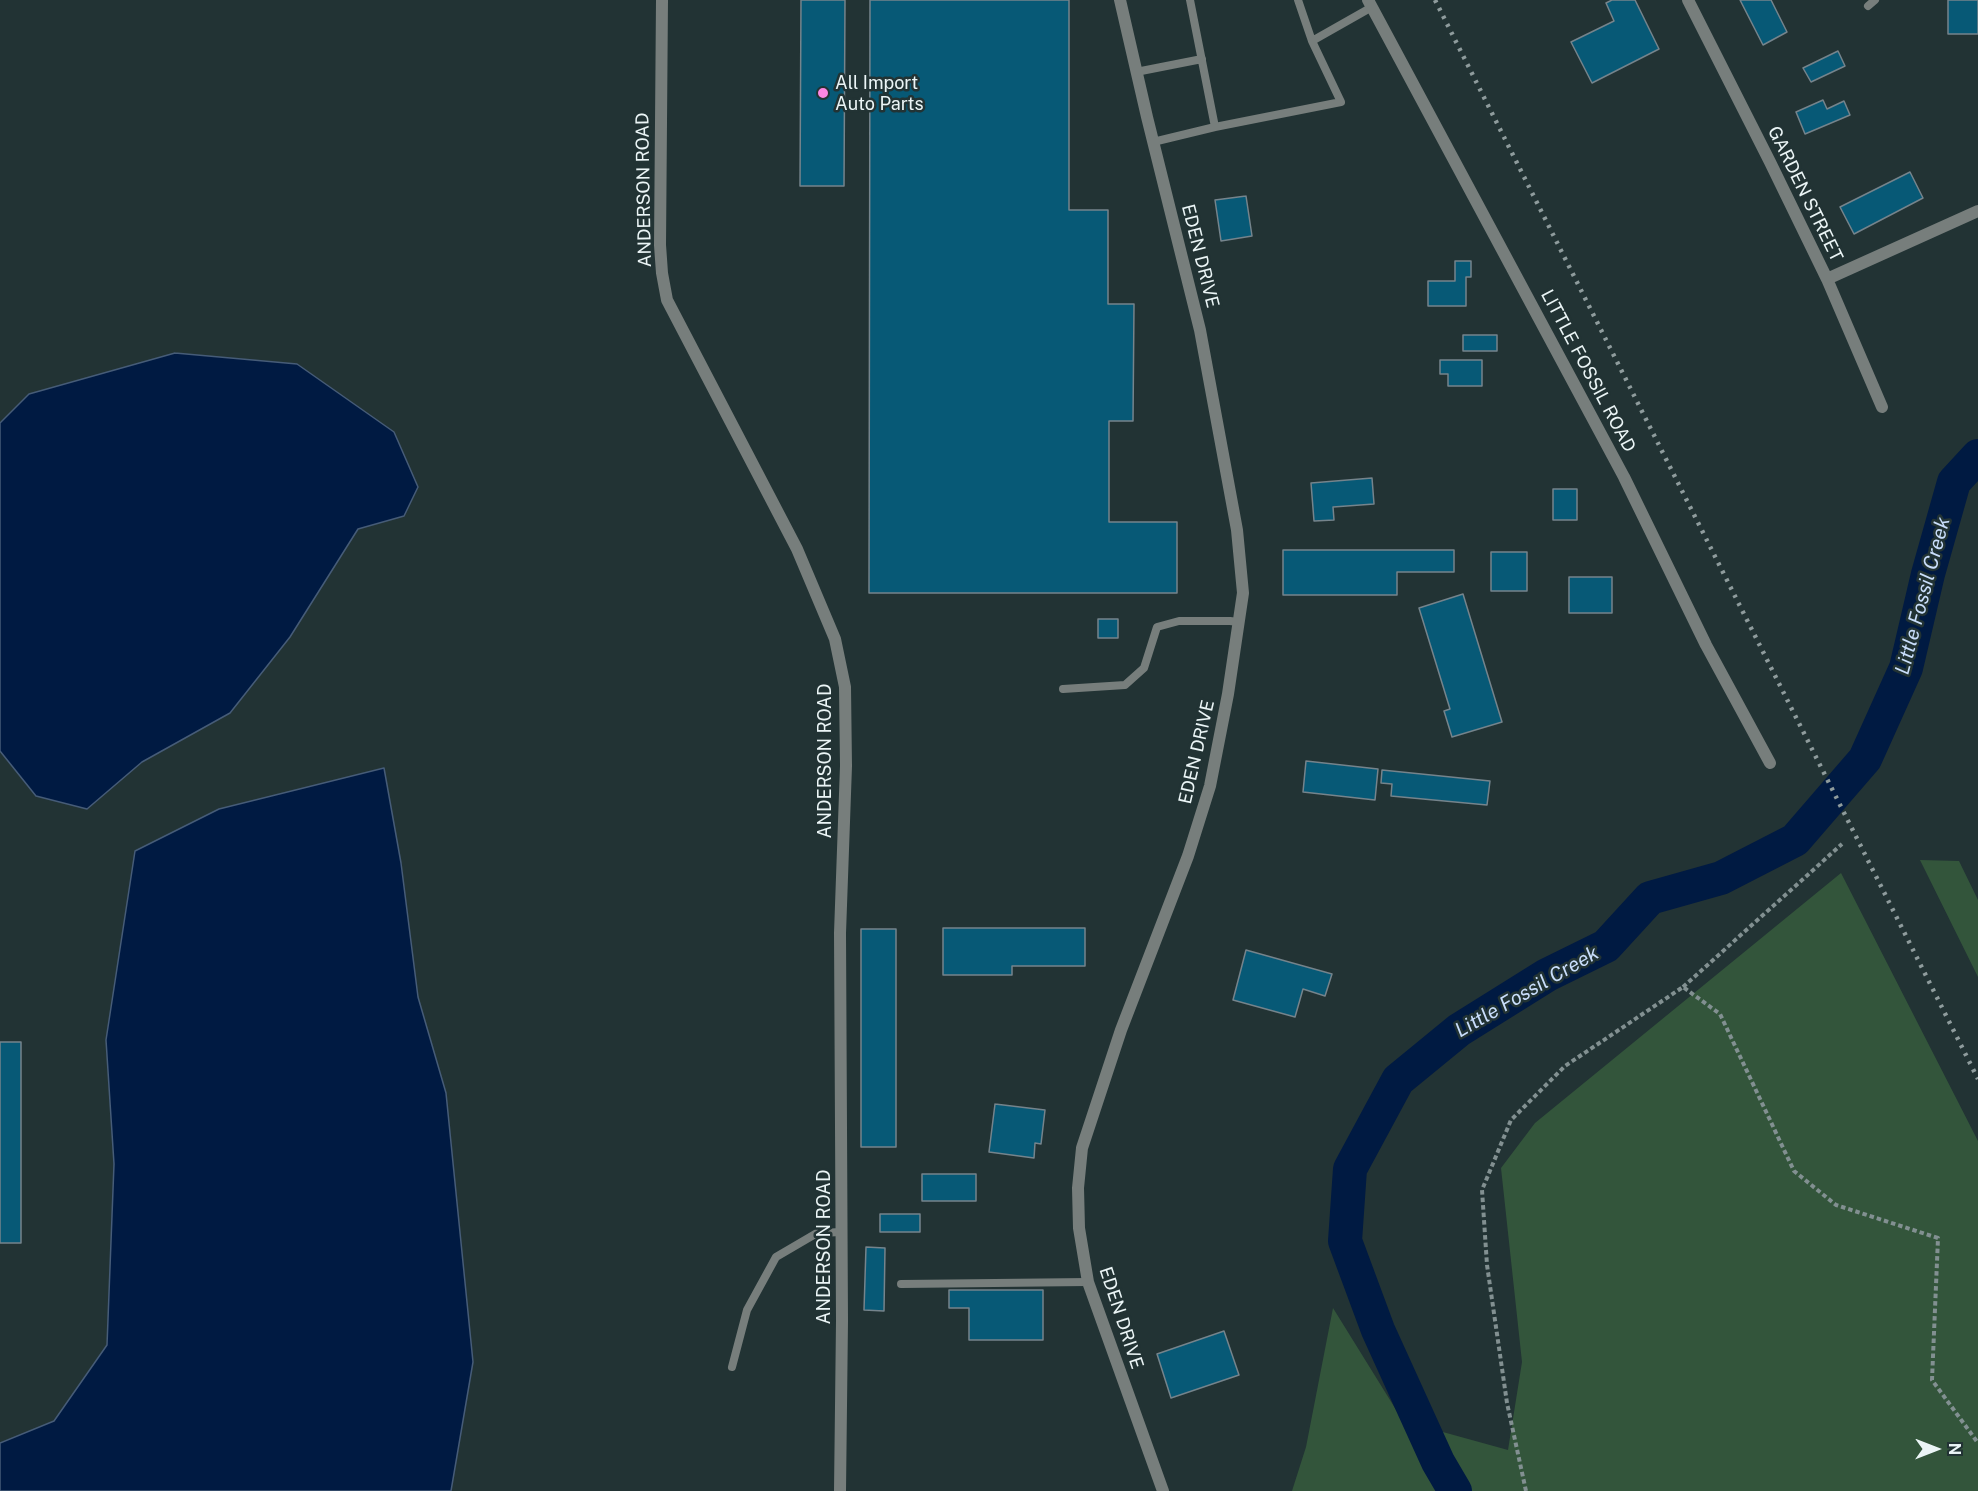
<!DOCTYPE html>
<html>
<head>
<meta charset="utf-8">
<style>
  body { margin:0 }
  #map { position:relative; width:1978px; height:1491px; overflow:hidden; background:#223334; font-family:"Public Sans",sans-serif }
  canvas { display:block }
  .north { position:absolute; left:1906px; top:1419px; width:60px; height:60px; -webkit-text-stroke:4px #223334; paint-order:stroke; rotate:90deg; font-size:16px; font-weight:700; line-height:24px; text-align:center; color:#ebf5f6 }
  .north::after { content:''; display:block; margin:auto; width:21px; height:27px; background:#ebf5f6; clip-path:polygon(50% 0,100% 100%,50% 72%,0 100%) }
</style>
</head>
<body>
<div id="map">
<canvas width="1978" height="1491"></canvas>
<div class="north">N</div>
</div>
<script>
const c = document.querySelector('canvas').getContext('2d');
c.lineJoin = 'round';
function paint(path, color) { c.fillStyle = color; c.fill(path, 'evenodd'); }
const poly = rows => new Path2D(rows.map(r => 'M' + r).join(''));
function trace(path, color, width, dash) { c.strokeStyle = color; c.lineWidth = width; c.lineCap = dash ? 'butt' : 'round'; c.setLineDash(dash || []); c.stroke(path); }
function drawText(font, color, halo, rows, align = 'center') {
  c.font = font + ' "Public Sans",sans-serif'; c.lineWidth = 5; c.setLineDash([]); c.textBaseline = 'middle'; c.strokeStyle = halo; c.fillStyle = color; for (const [text, x, y, turn = 0] of rows) {
    c.save(); c.translate(x, y); c.rotate((+turn || 0) * Math.PI / 180); c.textAlign = isNaN(turn) ? turn : align; if (halo) c.strokeText(text, 0, 0); c.fillText(text, 0, 0); c.restore();
  }
}
paint(poly([
  [1920,860,1959,861,1978,900,1978,977],
  [1841,873,1978,1141,1978,1491,1292,1491,1306,1447,1333,1308,1403,1421,1508,1450,1522,1362,1501,1168,1535,1123]
]), '#33553b');
const water = poly([
  [175,353,297,364,394,432,418,487,404,516,358,529,290,637,230,713,142,762,87,809,36,796,0,751,0,423,29,394,175,353],
  [384,768,401,863,418,997,446,1093,473,1362,451,1491,0,1491,0,1443,54,1421,107,1345,114,1164,106,1040,135,851,219,809,384,768]
]);
paint(water, '#001a42');
trace(water, '#465c78', 1.5);
trace(poly([
  [1455,1491,1438,1462,1378,1330,1345,1241,1350,1169,1398,1080,1459,1030,1547,975,1606,946,1650,898,1721,878,1795,840,1865,759,1906,668,1928,574,1954,482,1978,456]
]), '#001a42', 34);
const building = poly([
  [801,0,845,0,844,186,800,186,801,0],
  [870,0,1069,0,1069,210,1108,210,1108,304,1134,304,1133,421,1109,421,1109,522,1177,522,1177,593,869,593,870,0],
  [1612,0,1635,0,1659,49,1592,83,1571,42,1614,21,1606,3,1612,0],
  [1740,0,1771,0,1787,32,1763,45,1740,0],
  [1948,0,1978,0,1978,34,1948,34,1948,0],
  [1838,51,1845,66,1811,82,1803,68,1838,51],
  [1823,100,1827,109,1844,101,1850,115,1805,134,1796,112,1823,100],
  [1910,172,1923,198,1854,234,1840,207,1910,172],
  [1246,196,1252,236,1221,241,1215,200,1246,196],
  [1455,261,1471,261,1471,277,1466,277,1466,306,1428,306,1428,281,1455,281,1455,261],
  [1463,335,1497,335,1497,351,1463,351,1463,335],
  [1440,360,1482,360,1482,386,1448,386,1448,374,1440,374,1440,360],
  [1372,478,1374,504,1333,507,1334,520,1314,521,1311,483,1372,478],
  [1553,489,1577,489,1577,520,1553,520,1553,489],
  [1283,550,1454,550,1454,572,1397,572,1397,595,1283,595,1283,550],
  [1491,552,1527,552,1527,591,1491,591,1491,552],
  [1569,577,1612,577,1612,613,1569,613,1569,577],
  [1463,594,1502,722,1452,737,1444,711,1450,709,1419,608,1463,594],
  [1098,619,1118,619,1118,638,1098,638,1098,619],
  [1306,761,1378,769,1375,800,1303,792,1306,761],
  [1382,770,1490,781,1487,805,1391,796,1392,784,1381,783,1382,770],
  [943,928,1085,928,1085,966,1012,966,1012,975,943,975,943,928],
  [861,929,896,929,896,1147,861,1147,861,929],
  [1246,950,1332,974,1325,996,1303,989,1295,1017,1233,1000,1246,950],
  [0,1042,21,1042,21,1243,0,1243,0,1042],
  [995,1104,1045,1110,1041,1144,1035,1143,1034,1158,989,1152,995,1104],
  [922,1174,976,1174,976,1201,922,1201,922,1174],
  [880,1214,920,1214,920,1232,880,1232,880,1214],
  [866,1247,885,1248,884,1311,864,1310,866,1247],
  [949,1290,1043,1290,1043,1340,969,1340,969,1308,949,1308,949,1290],
  [1224,1331,1239,1375,1171,1398,1157,1354,1224,1331]
]);
paint(building, '#075976');
trace(building, '#75848c', 1.5);
trace(poly([
  [1683,987,1842,844],
  [1526,1491,1507,1403,1487,1265,1482,1190,1511,1120,1565,1066,1683,987,1720,1014,1794,1171,1836,1205,1938,1238,1932,1380,1978,1443]
]), '#829091', 4, [4.5, 3]);
trace(poly([
  [1190,0,1215,127,1341,102,1312,41,1298,0],
  [1868,6,1875,0],
  [1312,41,1372,7],
  [1136,72,1202,59],
  [1153,142,1215,127],
  [1063,689,1125,685,1144,668,1157,627,1179,621,1230,621,1239,622],
  [901,1284,1088,1282],
  [732,1367,747,1310,776,1257,817,1233,842,1232]
]), '#777e7c', 8);
trace(poly([
  [662,0,660,245,662,273,667,300,797,549,835,639,845,687,846,766,840,933,842,1321,840,1491],
  [1120,0,1147,117,1200,330,1237,530,1243,593,1228,694,1210,786,1188,856,1121,1030,1082,1148,1078,1188,1079,1228,1088,1282,1163,1491],
  [1368,0,1624,477,1706,645,1770,763],
  [1688,0,1770,162,1827,279,1882,407],
  [1827,279,1978,211]
]), '#777e7c', 12);
trace(poly([
  [1435,0,1978,1079]
]), '#8f9c9d', 4.5, [3, 6]);
for (const [x, y, r, color] of [
  [823,93,6,"#fd86e2"]
]) { const dot = new Path2D(); dot.arc(x, y, r, 0, 2 * Math.PI); c.fillStyle = color; c.fill(dot); trace(dot, '#223334', 2); }
drawText('18px', '#ebf5f6', '#223334', [
  ["All Import",835,83],
  ["Auto Parts",835,104]
], 'left');
drawText('18px', '#ebf5f6', '#223334', [
  ["ANDERSON ROAD",644,190,-91],
  ["GARDEN STREET",1805,194,64],
  ["EDEN DRIVE",1200,256,76],
  ["LITTLE FOSSIL ROAD",1588,371,62],
  ["EDEN DRIVE",1197,752,-77],
  ["ANDERSON ROAD",825,761,-90],
  ["ANDERSON ROAD",824,1247,-90],
  ["EDEN DRIVE",1121,1318,72]
]);
drawText('italic 20px', '#c9defb', '#223334', [
  ["Little Fossil Creek",1923,596,-75],
  ["Little Fossil Creek",1527,992,-30]
]);
</script>
</body>
</html>
